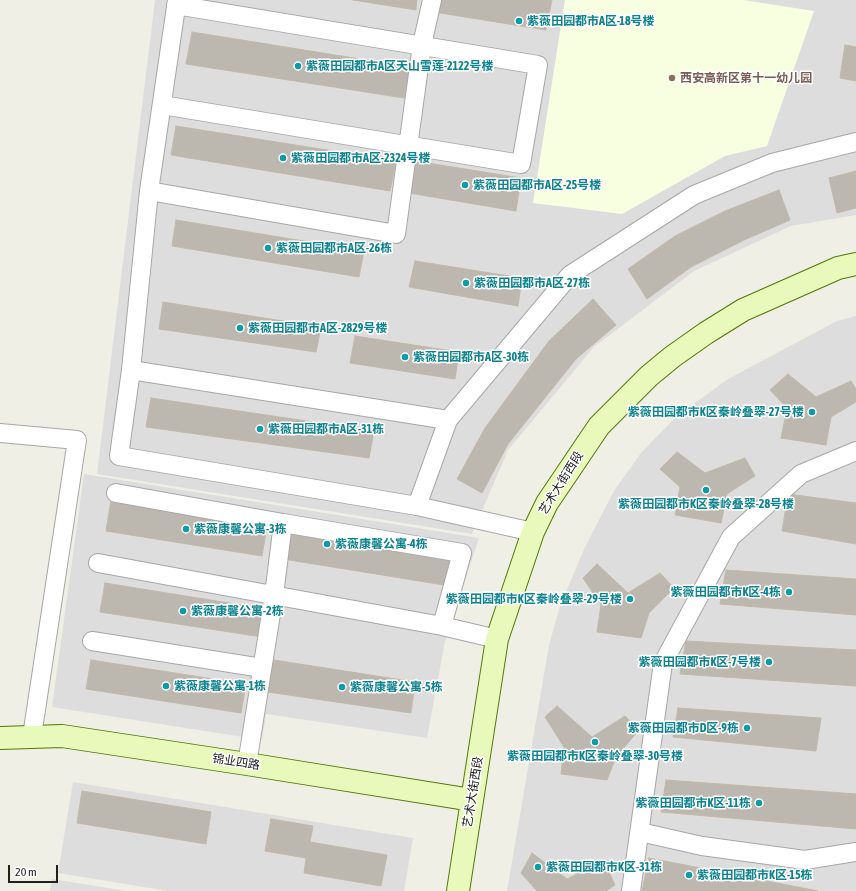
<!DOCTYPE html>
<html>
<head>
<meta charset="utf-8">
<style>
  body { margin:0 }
  #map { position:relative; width:856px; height:891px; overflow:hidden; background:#f0efe6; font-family:"Asap Condensed",sans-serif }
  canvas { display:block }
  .scale { position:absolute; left:8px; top:865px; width:50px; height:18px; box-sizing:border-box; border:2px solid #202020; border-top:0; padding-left:5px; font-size:12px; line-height:14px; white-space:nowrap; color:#202020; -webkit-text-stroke:3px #fff; paint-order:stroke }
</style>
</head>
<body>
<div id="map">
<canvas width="856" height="891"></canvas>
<div class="scale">20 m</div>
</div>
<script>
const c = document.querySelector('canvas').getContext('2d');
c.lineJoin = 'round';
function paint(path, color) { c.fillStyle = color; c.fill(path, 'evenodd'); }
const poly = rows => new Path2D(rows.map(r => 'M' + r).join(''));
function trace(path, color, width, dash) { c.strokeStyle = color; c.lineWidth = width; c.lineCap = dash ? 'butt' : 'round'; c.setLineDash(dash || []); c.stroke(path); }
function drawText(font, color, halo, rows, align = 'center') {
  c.font = font + ' "Asap Condensed","Noto Sans SC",sans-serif'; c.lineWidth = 3; c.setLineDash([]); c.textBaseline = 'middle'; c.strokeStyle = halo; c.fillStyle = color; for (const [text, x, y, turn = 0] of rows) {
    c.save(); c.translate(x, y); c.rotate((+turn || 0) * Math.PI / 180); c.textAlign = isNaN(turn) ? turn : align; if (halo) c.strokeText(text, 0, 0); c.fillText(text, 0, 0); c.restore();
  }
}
paint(poly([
  [155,0,856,0,856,215,791,226,694,271,594,347,508,450,472,534,97,474],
  [856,316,856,891,507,891,549,645,560,606,585,547,614,491,641,453,677,416,728,379,837,321],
  [84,474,479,538,445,642,427,738,266,714,262,740,52,707],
  [73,782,413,838,404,891,168,891,58,873],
  [52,879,127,891,50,891]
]), '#dedddd');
paint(poly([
  [565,0,743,0,814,11,767,146,725,156,622,214,533,203]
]), '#f8ffe0');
const building = poly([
  [353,0,417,0,416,10,353,0],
  [437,0,552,0,546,30,434,12,437,0],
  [192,32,410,67,404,98,186,64,192,32],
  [845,45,856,47,856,81,840,78,845,45],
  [176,126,396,161,390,191,171,155,176,126],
  [415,161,521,178,516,211,409,193,415,161],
  [856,171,856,208,837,213,829,178,856,171],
  [779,190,790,220,744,240,691,267,647,299,628,269,675,236,725,211,779,190],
  [176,220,364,251,359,277,172,246,176,220],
  [415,261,522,278,518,306,409,287,415,261],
  [593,299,616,325,576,359,508,444,482,493,457,479,485,428,549,341,593,299],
  [163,302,321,327,316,352,159,329,163,302],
  [355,336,459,352,455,379,350,363,355,336],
  [788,374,816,397,851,381,856,389,856,402,831,417,826,445,781,438,787,408,770,390,788,374],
  [151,398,374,431,369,458,146,427,151,398],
  [677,452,705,473,745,458,755,476,727,494,721,523,675,515,680,487,660,469,677,452],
  [788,494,856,503,856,544,782,531,788,494],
  [111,500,267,526,262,556,106,531,111,500],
  [288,530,450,558,444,585,283,559,288,530],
  [597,564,628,593,660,573,674,588,649,613,641,638,597,632,601,605,583,578,597,564],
  [726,570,856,579,856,615,720,604,726,570],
  [105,583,266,609,262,637,100,612,105,583],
  [686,641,856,650,856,686,680,674,686,641],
  [91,660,246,684,241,713,86,689,91,660],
  [274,660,415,682,411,713,268,692,274,660],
  [557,706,592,737,625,716,639,730,616,757,607,780,561,774,564,747,545,717,557,706],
  [678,708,821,718,816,751,673,737,678,708],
  [666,780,856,794,856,829,661,812,666,780],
  [82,791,211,812,206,844,77,823,82,791],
  [271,819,313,826,310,842,387,855,381,886,304,873,306,858,265,851,271,819],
  [532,853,567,879,604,861,615,885,606,891,537,891,521,873,532,853],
  [649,858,818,891,642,891,649,858]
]);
paint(building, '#bdb8af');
trace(building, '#c2b9a8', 1);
const street = poly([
  [177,0,149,191,131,370,119,456,417,506,533,532],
  [162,105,521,164,538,65,176,5],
  [149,191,396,234,422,45,432,0],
  [131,370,448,420],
  [0,433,77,440,32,736],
  [116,493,283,523,274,595,247,764],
  [417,506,448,420,570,275,694,195,772,163,856,142],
  [98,563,442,626,462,553,283,523],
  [442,626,497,639],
  [92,641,262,668],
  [640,832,702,846,805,860,856,852],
  [631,891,663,663,731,537,801,474,856,451]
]);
const secondary = poly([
  [0,738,62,736,247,764,472,800],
  [458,891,497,639,533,532,547,503,599,426,649,376,672,357,706,333,743,310,838,268,856,264]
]);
trace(street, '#a7a7a7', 20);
trace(secondary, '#527706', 24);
trace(street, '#fff', 18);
trace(secondary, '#e8f9bb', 22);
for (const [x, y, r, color] of [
  [519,21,4,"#0f9aa8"],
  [298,66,4,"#0f9aa8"],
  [672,78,4,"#8d6e63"],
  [283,158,4,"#0f9aa8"],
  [465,185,4,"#0f9aa8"],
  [268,248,4,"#0f9aa8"],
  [466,283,4,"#0f9aa8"],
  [240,328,4,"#0f9aa8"],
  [405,357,4,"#0f9aa8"],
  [812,412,4,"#0f9aa8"],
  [260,429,4,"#0f9aa8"],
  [706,490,4,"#0f9aa8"],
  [186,529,4,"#0f9aa8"],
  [327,544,4,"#0f9aa8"],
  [789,592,4,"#0f9aa8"],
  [630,599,4,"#0f9aa8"],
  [183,611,4,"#0f9aa8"],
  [769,662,4,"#0f9aa8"],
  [166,686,4,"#0f9aa8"],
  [342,687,4,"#0f9aa8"],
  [747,728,4,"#0f9aa8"],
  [595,742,4,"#0f9aa8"],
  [759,803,4,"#0f9aa8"],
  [538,867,4,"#0f9aa8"],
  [689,875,4,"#0f9aa8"]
]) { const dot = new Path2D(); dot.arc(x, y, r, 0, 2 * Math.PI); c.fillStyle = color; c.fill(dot); trace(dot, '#fff', 1.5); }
drawText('bold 12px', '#0d838f', '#fff', [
  ["紫薇田园都市A区-18号楼",527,21],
  ["紫薇田园都市A区天山雪莲-2122号楼",306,66],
  ["紫薇田园都市A区-2324号楼",291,158],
  ["紫薇田园都市A区-25号楼",473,185],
  ["紫薇田园都市A区-26栋",276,248],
  ["紫薇田园都市A区-27栋",474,283],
  ["紫薇田园都市A区-2829号楼",248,328],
  ["紫薇田园都市A区-30栋",413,357],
  ["紫薇田园都市K区秦岭叠翠-27号楼",804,412,"right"],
  ["紫薇田园都市A区-31栋",268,429],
  ["紫薇田园都市K区秦岭叠翠-28号楼",706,504,"center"],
  ["紫薇康馨公寓-3栋",194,529],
  ["紫薇康馨公寓-4栋",335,544],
  ["紫薇田园都市K区-4栋",781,592,"right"],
  ["紫薇田园都市K区秦岭叠翠-29号楼",622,599,"right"],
  ["紫薇康馨公寓-2栋",191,611],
  ["紫薇田园都市K区-7号楼",761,662,"right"],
  ["紫薇康馨公寓-1栋",174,686],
  ["紫薇康馨公寓-5栋",350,687],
  ["紫薇田园都市D区-9栋",739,728,"right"],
  ["紫薇田园都市K区秦岭叠翠-30号楼",595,756,"center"],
  ["紫薇田园都市K区-11栋",751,803,"right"],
  ["紫薇田园都市K区-31栋",546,867],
  ["紫薇田园都市K区-15栋",697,875]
], 'left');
drawText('bold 12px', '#785e54', '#fff', [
  ["西安高新区第十一幼儿园",680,78]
], 'left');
drawText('12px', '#202020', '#fff', [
  ["艺术大街西段",561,483,-58],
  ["锦业四路",236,762,9],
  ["艺术大街西段",473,792,-81]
]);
</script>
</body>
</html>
